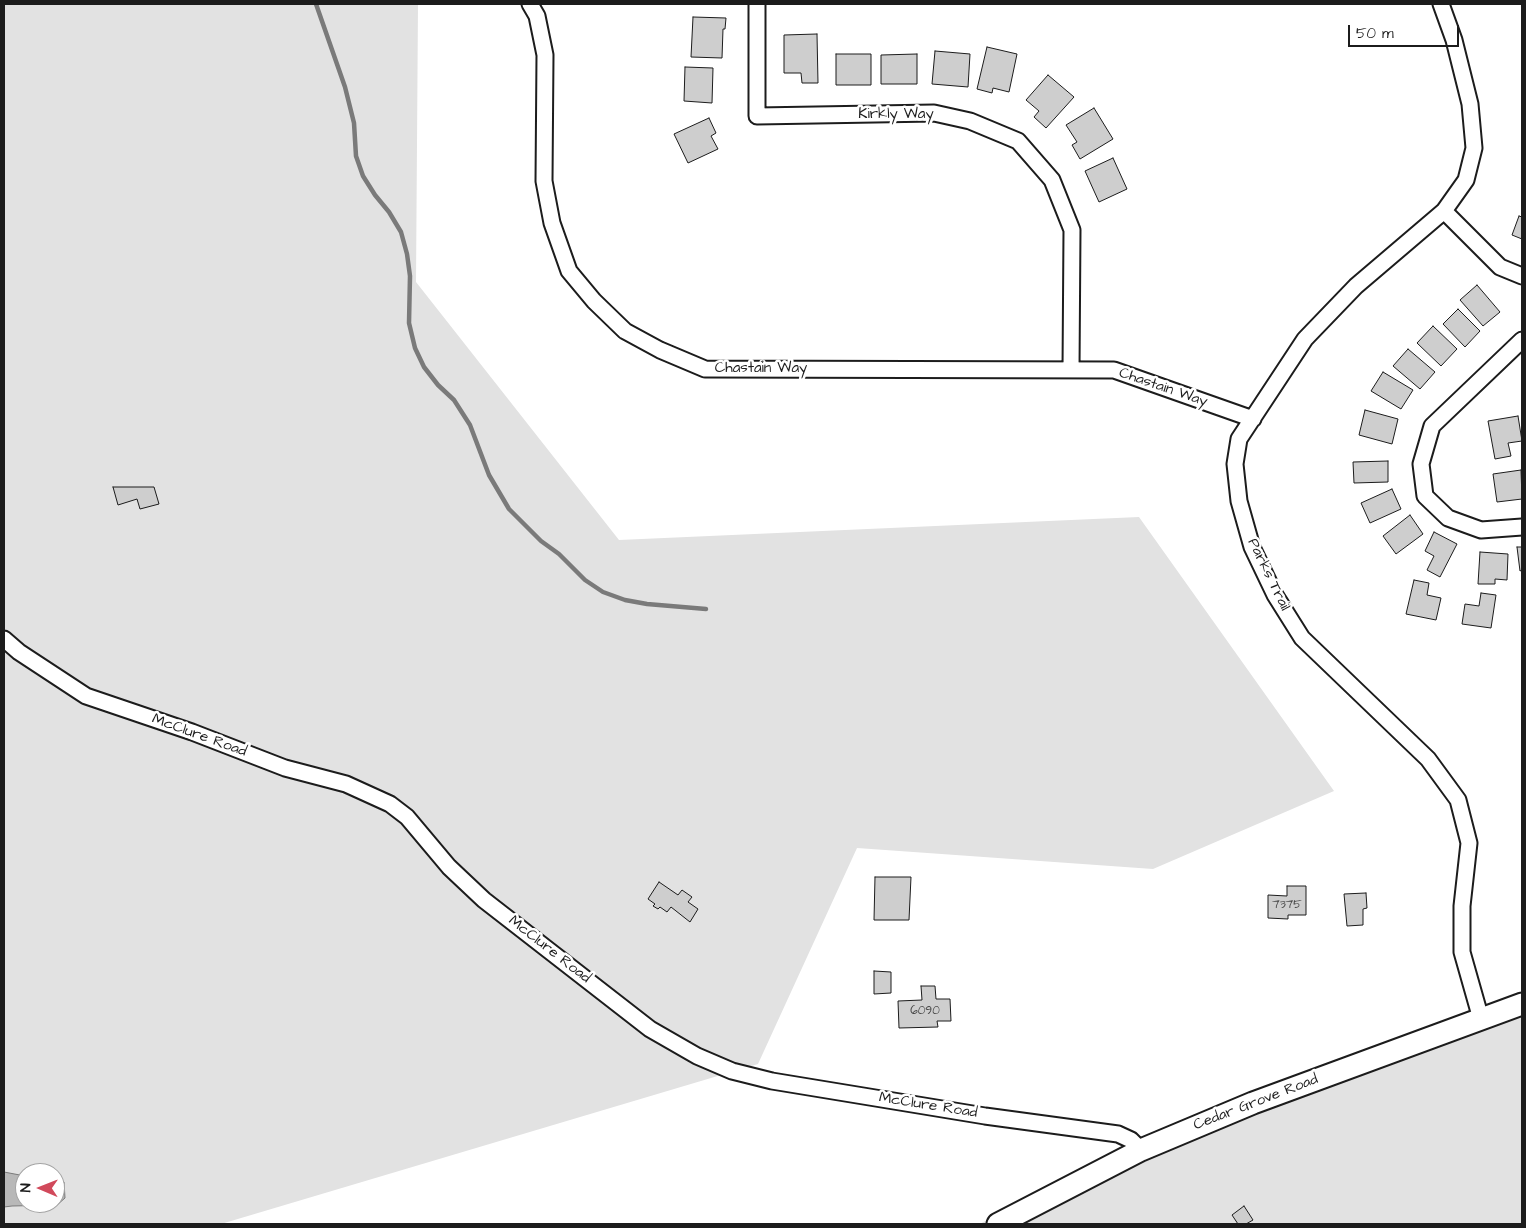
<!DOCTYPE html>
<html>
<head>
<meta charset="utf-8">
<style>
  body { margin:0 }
  #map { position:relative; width:1526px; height:1228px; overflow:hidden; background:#fff; font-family:"Architects Daughter",sans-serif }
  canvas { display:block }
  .frame { position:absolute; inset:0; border:5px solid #1c1c1c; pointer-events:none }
  .north { position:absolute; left:15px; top:1163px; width:50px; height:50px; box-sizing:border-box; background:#fff; border:1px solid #a4a4a4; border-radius:50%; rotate:271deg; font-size:14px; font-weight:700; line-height:20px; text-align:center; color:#1c1c1c }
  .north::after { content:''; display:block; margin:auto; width:18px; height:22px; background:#d1495b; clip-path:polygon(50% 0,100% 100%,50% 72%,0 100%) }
  .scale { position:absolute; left:1348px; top:25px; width:111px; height:22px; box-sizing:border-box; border:2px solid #1c1c1c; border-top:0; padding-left:6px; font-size:15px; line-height:18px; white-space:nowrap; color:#1c1c1c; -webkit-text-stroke:4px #fff; paint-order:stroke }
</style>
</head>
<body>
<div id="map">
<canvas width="1526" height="1228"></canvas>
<div class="frame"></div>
<div class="north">N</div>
<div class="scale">50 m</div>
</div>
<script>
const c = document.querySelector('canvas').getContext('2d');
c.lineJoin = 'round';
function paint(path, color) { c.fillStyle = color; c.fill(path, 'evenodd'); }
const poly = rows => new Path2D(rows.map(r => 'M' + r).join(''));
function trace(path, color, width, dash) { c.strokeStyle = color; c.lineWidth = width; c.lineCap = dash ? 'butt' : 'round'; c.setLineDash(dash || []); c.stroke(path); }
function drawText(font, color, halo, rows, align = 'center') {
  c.font = font + ' "Architects Daughter",sans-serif'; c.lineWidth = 5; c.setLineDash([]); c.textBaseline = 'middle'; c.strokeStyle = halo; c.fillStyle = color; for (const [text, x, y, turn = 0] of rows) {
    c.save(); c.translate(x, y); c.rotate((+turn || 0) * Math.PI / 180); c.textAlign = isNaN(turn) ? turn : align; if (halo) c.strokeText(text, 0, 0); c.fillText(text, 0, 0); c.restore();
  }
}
paint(poly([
  [4,4,418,4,416,282,619,540,1139,517,1334,791,1153,869,857,848,758,1064,221,1224,4,1224],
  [25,1173,55,1173,55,1203,25,1203],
  [1522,1000,1522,1224,980,1224,1032,1193,1158,1145]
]), '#e2e2e2');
const water = poly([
  [4,1172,25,1176,25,1203,55,1203,55,1180,64,1182,65,1198,57,1205,12,1206,4,1207,4,1172]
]);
paint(water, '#b8b8b8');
trace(water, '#7a7a7a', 1);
trace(poly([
  [316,4,345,87,354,123,356,156,363,176,375,195,389,212,401,232,407,254,410,276,409,323,415,348,424,367,438,385,454,400,470,425,489,475,509,509,541,541,559,554,585,580,603,592,625,600,647,604,706,609]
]), '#7a7a7a', 4.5);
const building = poly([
  [693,17,726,18,725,29,723,29,722,58,691,57,693,17],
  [817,34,818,83,802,83,801,73,784,73,784,35,817,34],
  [987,47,1017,54,1009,92,993,88,992,93,977,89,987,47],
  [935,51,970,54,968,87,932,84,935,51],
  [836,54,871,54,871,85,836,85,836,54],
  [917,54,917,84,881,84,881,55,917,54],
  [685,67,713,68,712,103,684,101,685,67],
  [1048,75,1074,97,1046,128,1034,117,1039,111,1026,100,1048,75],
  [1094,108,1113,139,1080,159,1072,145,1077,142,1066,125,1094,108],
  [709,118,716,133,711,136,718,149,688,163,674,134,709,118],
  [1113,158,1127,189,1099,202,1085,171,1113,158],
  [1519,216,1522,217,1522,239,1512,235,1519,216],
  [1477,285,1500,312,1483,326,1460,300,1477,285],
  [1458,309,1480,331,1465,347,1443,324,1458,309],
  [1433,326,1457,349,1441,366,1417,343,1433,326],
  [1408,349,1435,372,1420,389,1393,366,1408,349],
  [1383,372,1413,390,1401,409,1371,391,1383,372],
  [1365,410,1398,419,1392,444,1359,435,1365,410],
  [1518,416,1522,441,1508,443,1511,456,1495,459,1488,421,1518,416],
  [1388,461,1388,482,1354,483,1353,462,1388,461],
  [1521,470,1522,499,1497,502,1493,474,1521,470],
  [113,487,154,487,159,504,140,509,137,499,118,505,113,487],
  [1392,489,1401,509,1370,523,1361,503,1392,489],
  [1410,515,1423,534,1396,554,1383,536,1410,515],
  [1434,532,1457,544,1440,577,1427,570,1434,556,1425,551,1434,532],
  [1517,547,1522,547,1522,570,1520,571,1517,547],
  [1480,552,1508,554,1507,580,1495,579,1495,584,1478,584,1480,552],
  [1414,580,1429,583,1427,595,1441,598,1436,620,1406,614,1414,580],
  [1481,593,1496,595,1491,628,1462,624,1465,604,1479,606,1481,593],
  [875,877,911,877,909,920,874,920,875,877],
  [659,882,678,895,682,890,692,897,688,902,698,909,690,922,671,907,667,912,660,907,658,909,653,906,655,904,648,899,659,882],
  [1287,886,1306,886,1306,915,1288,915,1288,919,1268,918,1268,895,1287,896,1287,886],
  [1366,893,1367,908,1363,909,1363,925,1347,926,1344,894,1366,893],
  [874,971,891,972,891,993,874,994,874,971],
  [921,986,935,986,936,999,950,999,951,1021,937,1021,938,1027,899,1028,898,1001,922,1000,921,986],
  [1244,1206,1253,1220,1246,1224,1238,1224,1232,1215,1244,1206]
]);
paint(building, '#cecece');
trace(building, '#1c1c1c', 1);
const minor = poly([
  [530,4,537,16,545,55,544,181,552,223,569,271,594,301,625,331,660,350,705,369,1114,370,1253,419],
  [757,4,757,116,934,113,970,121,1018,141,1052,180,1072,230,1071,370],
  [1441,4,1454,40,1470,104,1474,148,1466,180,1444,211,1356,286,1305,339,1239,439,1235,464,1239,501,1252,547,1275,595,1302,638,1428,759,1458,800,1469,843,1462,906,1462,952,1481,1019],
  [1444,211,1500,267,1522,276],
  [1522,340,1432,426,1421,464,1425,496,1448,518,1481,530,1522,527],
  [4,639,19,652,86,696,192,732,285,768,346,784,390,804,407,817,449,867,484,900,650,1029,697,1056,732,1071,772,1081,985,1116,1118,1134,1131,1140,1141,1150]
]);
const secondary = poly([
  [998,1224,1141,1150,1253,1103,1522,1004]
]);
trace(minor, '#1c1c1c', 19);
trace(secondary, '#1c1c1c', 25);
trace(minor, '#fff', 15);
trace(secondary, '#fff', 21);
drawText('12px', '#484848', null, [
  ["7375",1287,905],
  ["6090",925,1011]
]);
drawText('15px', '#1c1c1c', '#fff', [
  ["Kirkly Way",896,115],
  ["Chastain Way",761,369],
  ["Chastain Way",1163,388,19],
  ["Parks Trail",1268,575,64],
  ["McClure Road",199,736,20],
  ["McClure Road",549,950,38],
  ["Cedar Grove Road",1256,1103,-21],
  ["McClure Road",928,1106,9]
]);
</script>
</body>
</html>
